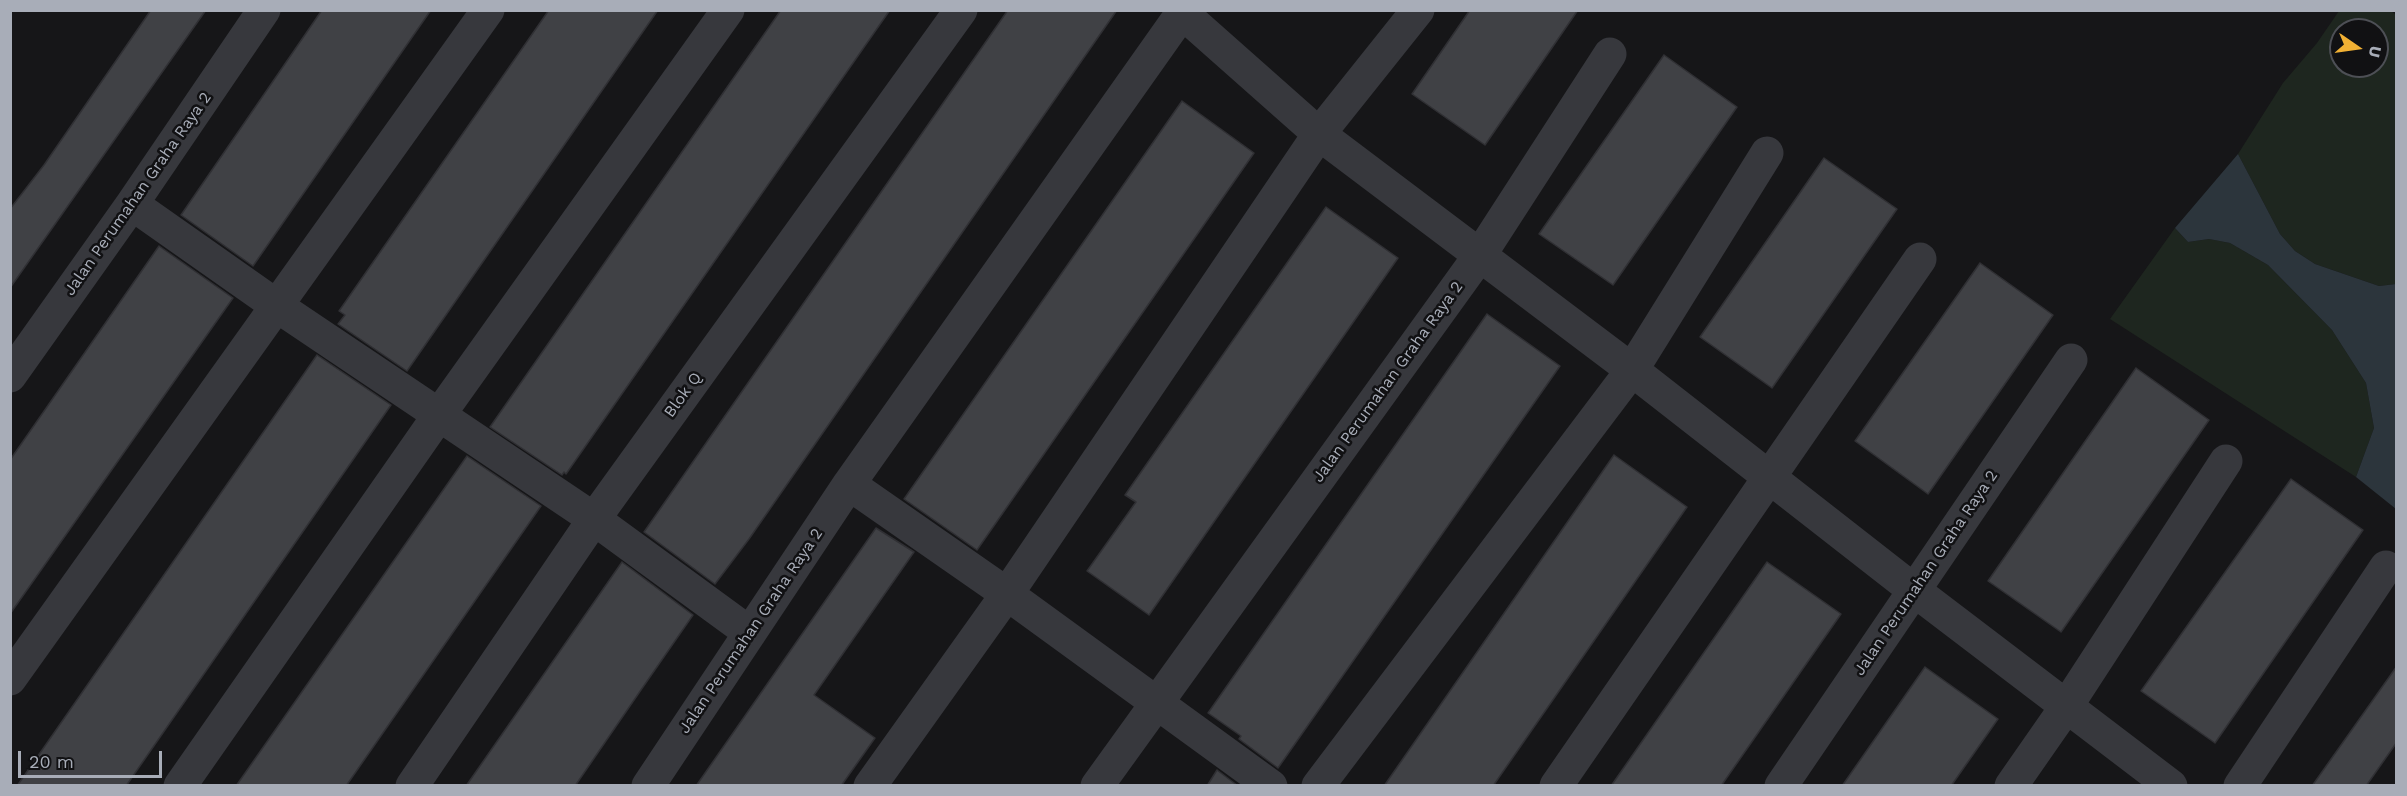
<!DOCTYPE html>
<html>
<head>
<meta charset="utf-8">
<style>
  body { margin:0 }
  #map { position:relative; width:2407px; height:796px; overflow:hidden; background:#161618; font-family:"Work Sans",sans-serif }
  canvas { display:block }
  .frame { position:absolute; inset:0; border:12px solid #a8adb8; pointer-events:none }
  .north { position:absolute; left:2329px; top:18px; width:60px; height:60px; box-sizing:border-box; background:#111113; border:2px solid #4d4f55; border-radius:50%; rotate:103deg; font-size:16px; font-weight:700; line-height:24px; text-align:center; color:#a8adb8 }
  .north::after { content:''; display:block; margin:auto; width:21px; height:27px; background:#f2b134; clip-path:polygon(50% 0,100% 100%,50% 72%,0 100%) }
  .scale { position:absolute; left:18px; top:751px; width:144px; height:27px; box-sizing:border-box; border:3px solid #a8adb8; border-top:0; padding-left:8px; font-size:18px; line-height:21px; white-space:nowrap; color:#a8adb8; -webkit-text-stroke:4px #111113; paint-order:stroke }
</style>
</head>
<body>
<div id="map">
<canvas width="2407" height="796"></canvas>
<div class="frame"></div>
<div class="north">U</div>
<div class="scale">20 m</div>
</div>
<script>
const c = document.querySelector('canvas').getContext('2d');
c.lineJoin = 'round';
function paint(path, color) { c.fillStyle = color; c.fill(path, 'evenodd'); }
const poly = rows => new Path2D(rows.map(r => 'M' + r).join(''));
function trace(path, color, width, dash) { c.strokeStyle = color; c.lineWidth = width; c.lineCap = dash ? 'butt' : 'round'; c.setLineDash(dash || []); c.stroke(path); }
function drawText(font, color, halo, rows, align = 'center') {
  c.font = font + ' "Work Sans",sans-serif'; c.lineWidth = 5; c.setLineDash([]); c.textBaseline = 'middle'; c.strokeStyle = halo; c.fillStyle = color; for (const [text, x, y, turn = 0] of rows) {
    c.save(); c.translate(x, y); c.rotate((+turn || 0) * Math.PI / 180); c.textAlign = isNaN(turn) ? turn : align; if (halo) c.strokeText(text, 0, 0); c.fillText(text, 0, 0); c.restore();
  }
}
paint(poly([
  [2339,11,2391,11,2396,15,2396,284,2379,286,2315,264,2295,251,2280,234,2238,154,2283,83,2317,43],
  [2341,30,2377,30,2377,66,2341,66],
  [2175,228,2188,242,2209,239,2230,243,2268,265,2332,330,2366,383,2374,428,2356,477,2110,319]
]), '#1e261f');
paint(poly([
  [2238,154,2280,234,2295,251,2315,264,2379,286,2396,284,2396,509,2356,477,2374,428,2366,383,2332,330,2268,265,2230,243,2209,239,2188,242,2175,228]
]), '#2c353c');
const building = poly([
  [151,10,206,10,10,288,10,209,44,165,151,10],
  [322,10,431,10,253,266,181,215,322,10],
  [549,10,658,10,407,371,338,324,345,315,339,311,549,10],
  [781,10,890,10,566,474,564,472,562,475,490,427,781,10],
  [1008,10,1117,10,749,539,715,584,644,532,1008,10],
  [1470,10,1578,10,1485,145,1412,94,1470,10],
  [1664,55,1737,107,1613,285,1539,234,1664,55],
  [1182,101,1254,153,977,550,904,499,1182,101],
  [1824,158,1897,209,1772,388,1700,337,1824,158],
  [1326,207,1398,258,1149,615,1087,571,1136,502,1125,495,1326,207],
  [159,246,233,298,10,614,10,460,159,246],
  [1980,263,2053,315,1928,494,1855,441,1980,263],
  [1487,314,1560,366,1278,768,1239,739,1241,736,1208,713,1487,314],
  [317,355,391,405,126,786,17,786,317,355],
  [2136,368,2209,420,2061,632,1988,581,2136,368],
  [1614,455,1687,507,1493,786,1384,786,1614,455],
  [467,456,541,506,346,786,236,786,467,456],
  [2291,479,2363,530,2215,743,2141,691,2291,479],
  [876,528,914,552,814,695,875,738,841,786,696,786,876,528],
  [622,562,693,615,643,687,575,786,466,786,622,562],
  [1767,562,1841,614,1721,786,1611,786,1767,562],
  [2397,666,2397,742,2366,786,2312,786,2397,666],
  [1925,667,1998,719,1951,786,1842,786,1925,667],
  [1217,770,1238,786,1207,786,1217,770]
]);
paint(building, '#404145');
trace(building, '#303034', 1.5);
trace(poly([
  [1179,10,1319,134,1632,370,1915,591,2171,786],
  [132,204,277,306,594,519,750,633],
  [10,376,132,204,264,10],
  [849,484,1007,594,1271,786],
  [10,679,488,10],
  [180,786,439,415,728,10],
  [412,786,594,519,961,10],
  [648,786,849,484,1182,13],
  [870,786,1007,594,1319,134,1418,10],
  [1097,786,1480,255,1610,54],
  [1318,786,1632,370,1767,153],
  [1556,786,1920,259],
  [1781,786,2071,360],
  [2011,786,2066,707,2226,461],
  [2240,786,2386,567]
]), '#37383d', 33);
drawText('16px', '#a8adb8', '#111113', [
  ["Jalan Perumahan Graha Raya 2",138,194,-55],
  ["Jalan Perumahan Graha Raya 2",1388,382,-54],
  ["Blok Q",683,395,-54],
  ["Jalan Perumahan Graha Raya 2",1926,573,-56],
  ["Jalan Perumahan Graha Raya 2",751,631,-56]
]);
</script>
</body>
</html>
